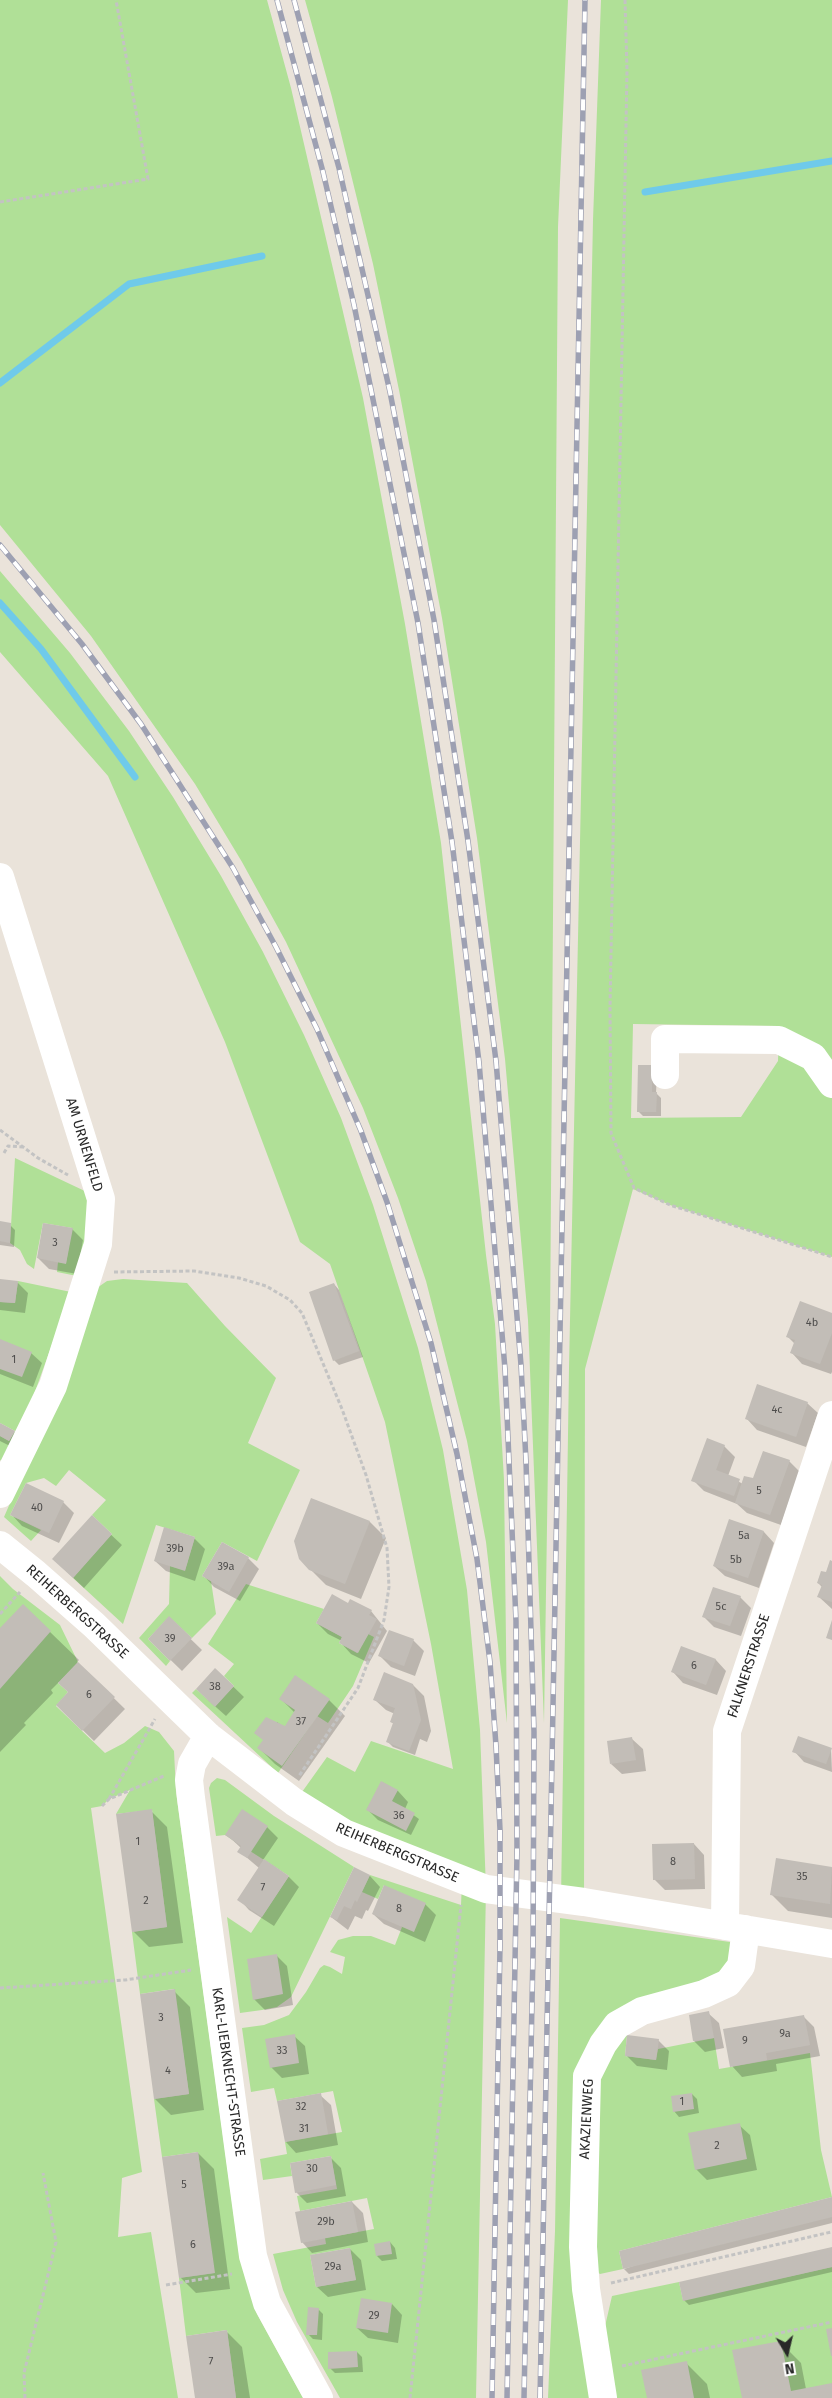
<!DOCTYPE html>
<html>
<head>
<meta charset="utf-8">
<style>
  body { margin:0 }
  #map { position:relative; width:832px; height:2398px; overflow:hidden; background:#eae3da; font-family:"Fira Sans",sans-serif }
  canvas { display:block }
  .north { position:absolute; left:762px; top:2328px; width:50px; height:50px; -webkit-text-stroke:4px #fff; paint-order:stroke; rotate:171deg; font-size:14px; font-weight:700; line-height:20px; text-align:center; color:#282828 }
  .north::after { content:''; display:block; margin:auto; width:18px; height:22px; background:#282828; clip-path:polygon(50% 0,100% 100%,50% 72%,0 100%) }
</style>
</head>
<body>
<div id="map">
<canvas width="832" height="2398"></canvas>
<div class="north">N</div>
</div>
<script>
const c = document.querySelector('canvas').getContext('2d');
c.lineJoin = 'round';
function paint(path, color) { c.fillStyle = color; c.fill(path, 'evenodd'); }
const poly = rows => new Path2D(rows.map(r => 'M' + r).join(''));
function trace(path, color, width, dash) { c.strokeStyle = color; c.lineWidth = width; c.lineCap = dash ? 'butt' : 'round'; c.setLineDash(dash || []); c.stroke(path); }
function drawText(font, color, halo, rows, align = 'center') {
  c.font = font + ' "Fira Sans",sans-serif'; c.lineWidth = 4; c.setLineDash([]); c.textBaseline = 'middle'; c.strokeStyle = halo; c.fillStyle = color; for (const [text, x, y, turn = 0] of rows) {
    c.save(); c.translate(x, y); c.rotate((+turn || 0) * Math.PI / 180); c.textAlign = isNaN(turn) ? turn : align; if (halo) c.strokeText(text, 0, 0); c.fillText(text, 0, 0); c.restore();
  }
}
paint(poly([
  [0,0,267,0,291,88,363,398,405,624,441,843,486,1255,495,1324,504,1480,507,1723,486,1542,467,1441,426,1281,398,1198,363,1108,286,942,242,862,195,784,91,636,0,525],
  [305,0,568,0,558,227,550,1330,544,1723,528,1320,505,1059,477,838,442,618,399,390,373,264,332,97],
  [601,0,832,0,832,1257,670,1205,633,1189,585,1369,584,1902,561,1899,569,1368,593,220],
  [633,1024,779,1026,778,1061,741,1117,631,1118],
  [0,571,70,653,129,731,173,797,221,876,263,952,304,1035,341,1118,373,1205,418,1348,443,1450,467,1590,480,1730,486,1889,476,2398,340,2398,297,2322,283,2290,273,2254,326,2244,325,2238,374,2229,367,2198,300,2211,297,2196,337,2189,331,2156,290,2163,292,2176,263,2180,260,2159,287,2154,285,2142,342,2132,333,2091,277,2101,274,2088,251,2092,242,2028,264,2025,289,2015,306,1992,320,1968,324,1965,330,1967,342,1974,345,1957,330,1952,338,1940,353,1936,371,1936,395,1945,402,1927,384,1885,378,1899,362,1892,370,1875,461,1905,462,1882,348,1820,302,1792,327,1757,355,1772,371,1741,453,1769,431,1644,385,1422,330,1264,300,1242,225,1042,108,776,0,652],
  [350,2248,356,2280,316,2287,310,2255],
  [15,1158,89,1193,89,1241,77,1276,57,1272,58,1262,66,1263,72,1228,43,1223,34,1269,27,1264,20,1250,10,1243],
  [123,1279,187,1283,225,1326,276,1378,248,1443,300,1470,257,1561,222,1542,202,1576,211,1581,216,1614,192,1638,169,1617,148,1639,170,1661,166,1666,139,1638,169,1604,170,1566,185,1570,195,1537,156,1525,123,1624,73,1578,112,1534,92,1515,106,1500,69,1470,56,1486,44,1478,26,1483,10,1515,41,1530,31,1541,4,1517,59,1391,94,1290,107,1281],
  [18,1281,71,1292,20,1433,3,1462,0,1460,0,1436,9,1441,15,1431,0,1423,0,1302,15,1303],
  [0,1576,13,1589,60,1625,78,1662,58,1683,68,1692,56,1706,105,1753,124,1743,145,1726,159,1732,174,1751,176,1792,239,2253,257,2314,303,2398,236,2398,227,2330,186,2336,179,2278,214,2273,198,2152,162,2157,154,2099,189,2094,174,1989,140,1994,132,1932,167,1927,152,1810,116,1814,130,1790,109,1799,102,1806,91,1808,142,2172,122,2178,118,2237,151,2232,178,2398,0,2398],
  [246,1584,324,1609,316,1623,342,1637,339,1643,357,1653,368,1634,374,1637,353,1686,328,1723,317,1716,278,1773,192,1693,196,1689,215,1706,234,1686,224,1676,234,1664,208,1644],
  [217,1778,225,1780,274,1816,354,1867,291,1997,277,2007,262,2010,240,2013,227,1917,251,1933,289,1876,225,1835,216,1836,209,1788,211,1783],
  [560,1918,730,1942,731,1948,727,1970,596,2041,594,2398,548,2398,555,2231],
  [627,2035,625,2056,656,2060,658,2049,714,2038,719,2069,810,2053,821,2150,832,2197,619,2251,623,2269,600,2274,596,2271,594,2090,613,2045],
  [832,2267,832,2398,611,2398,603,2335,612,2296,679,2282,683,2300]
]), '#b0e097');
paint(poly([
  [639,1067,657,1071,656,1093,661,1098,661,1116,643,1116,638,1111],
  [0,1222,10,1225,15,1230,14,1247,0,1245],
  [72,1229,83,1240,77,1274,49,1269,38,1258],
  [0,1280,17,1282,28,1293,25,1313,0,1310],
  [334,1284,339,1290,363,1357,339,1365,334,1360],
  [832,1314,832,1372,831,1374,802,1364,792,1353,795,1344,788,1337],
  [0,1341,31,1353,42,1363,33,1387,0,1374],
  [807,1403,818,1413,806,1447,757,1430,747,1419],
  [0,1424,14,1432,25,1442,20,1451,0,1441],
  [724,1446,735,1457,728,1476,743,1484,789,1461,800,1472,781,1525,747,1513,737,1504,704,1491,693,1480],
  [312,1499,370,1522,386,1538,361,1599,326,1585,310,1569],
  [63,1502,74,1513,59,1543,22,1526,12,1515],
  [92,1517,122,1545,84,1588,65,1570],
  [730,1520,764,1532,774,1543,759,1588,725,1576,714,1566],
  [194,1538,205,1549,195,1581,166,1571,155,1561],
  [222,1544,248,1558,259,1569,240,1601,214,1587,204,1576],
  [832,1562,832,1609,819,1597,822,1587,818,1583,827,1574],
  [740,1597,751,1608,741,1636,714,1627,704,1617],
  [348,1604,371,1611,387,1631,369,1663,351,1654,341,1643,342,1641,328,1634,317,1623],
  [169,1618,202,1650,182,1671,149,1639],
  [0,1630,50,1632,79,1660,77,1662,125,1709,94,1741,57,1705,70,1692,59,1682,51,1690,53,1693,24,1723,26,1725,0,1752],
  [413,1640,424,1651,415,1676,391,1667,380,1656],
  [682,1647,716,1660,726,1671,717,1695,683,1683,673,1672],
  [216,1670,244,1697,226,1716,208,1700],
  [413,1685,424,1696,431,1731,427,1742,420,1739,415,1755,393,1747,388,1742,394,1724,391,1722,395,1714,386,1710,375,1700],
  [281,1699,329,1700,345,1716,299,1781,275,1764,259,1748,277,1722,285,1728,295,1713],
  [632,1739,643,1749,646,1771,622,1774,611,1764],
  [831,1749,832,1772,804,1762,794,1751],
  [382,1782,398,1791,408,1802,405,1809,419,1819,411,1835,378,1820,367,1809],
  [151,1811,167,1827,183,1943,149,1947,133,1931],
  [267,1827,278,1838,263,1860,289,1877,299,1887,274,1926,249,1910,239,1899,259,1868,239,1851,241,1848,227,1835],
  [694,1844,704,1855,705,1889,665,1890,654,1879],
  [777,1860,832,1868,832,1918,788,1911,772,1895],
  [355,1869,370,1876,380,1887,368,1911,366,1910,362,1919,355,1916,348,1930,331,1917],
  [425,1904,436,1915,425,1942,384,1924,373,1914],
  [276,1955,287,1966,293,2005,265,2010,254,1999],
  [174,1991,190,2007,204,2110,171,2115,155,2099],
  [708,2013,719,2023,724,2048,705,2052,694,2041,690,2016],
  [803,2016,814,2027,820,2056,776,2064,777,2071,742,2077,732,2066],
  [294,2036,305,2046,309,2074,282,2078,271,2067],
  [658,2040,669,2051,667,2070,637,2066,626,2055],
  [692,2094,697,2099,699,2113,679,2117,674,2111],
  [320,2095,331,2105,338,2145,296,2153,286,2142],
  [739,2125,750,2135,757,2170,707,2180,696,2169],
  [198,2153,214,2169,230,2289,196,2293,180,2277],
  [330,2157,341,2168,346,2196,307,2203,296,2192],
  [832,2198,832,2223,629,2274,624,2269],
  [352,2202,363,2213,368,2242,312,2253,302,2242],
  [390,2242,395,2248,397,2259,382,2261,377,2256],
  [832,2248,832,2272,689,2305,684,2300],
  [350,2249,361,2260,366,2290,328,2297,317,2287],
  [392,2304,402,2315,398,2343,368,2338,357,2328],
  [318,2309,323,2314,322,2340,313,2339,308,2334],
  [226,2331,242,2347,250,2398,196,2398],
  [780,2342,801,2363,806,2389,832,2384,832,2398,743,2398],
  [357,2352,362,2357,363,2372,335,2373,330,2368],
  [686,2363,707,2384,710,2398,648,2398]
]), '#0003');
trace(poly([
  [645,192,832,161],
  [0,383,129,284,262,256],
  [0,603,41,649,135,777]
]), '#6fcaea', 7);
paint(poly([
  [638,1065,652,1065,652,1092,657,1092,656,1112,637,1112],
  [0,1221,11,1223,10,1243,0,1241],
  [43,1223,73,1228,66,1264,37,1258],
  [0,1279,18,1281,15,1303,0,1302],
  [334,1283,359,1351,333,1361,309,1292],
  [800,1301,832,1313,832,1333,820,1364,790,1353,795,1340,786,1337],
  [0,1339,32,1352,22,1377,0,1369],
  [757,1384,808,1402,796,1437,745,1419],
  [0,1423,15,1431,9,1441,0,1436],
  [707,1438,725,1445,716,1470,740,1479,734,1496,691,1481],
  [763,1451,790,1460,770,1515,735,1503,744,1476,753,1478],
  [26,1483,64,1501,49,1533,10,1515],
  [311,1498,370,1521,345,1584,309,1570,299,1559,294,1541],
  [92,1515,112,1534,73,1578,52,1559],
  [729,1519,764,1531,748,1578,713,1566],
  [164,1527,195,1537,185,1571,154,1561],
  [222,1542,249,1557,229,1592,202,1576],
  [830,1560,832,1561,832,1602,817,1597,822,1585,817,1583,821,1571,826,1572],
  [713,1587,741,1596,730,1626,702,1617],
  [332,1594,348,1603,350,1599,372,1610,369,1615,377,1619,358,1653,339,1643,342,1637,316,1623],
  [23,1604,51,1631,0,1689,0,1628],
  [169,1616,192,1638,170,1661,148,1639],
  [832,1620,832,1640,826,1638],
  [389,1630,414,1639,404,1666,378,1656],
  [681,1646,716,1659,706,1685,671,1672],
  [78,1662,115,1697,82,1731,56,1705,68,1692,58,1683],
  [215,1668,234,1686,215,1707,196,1689],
  [384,1672,413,1684,421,1720,409,1751,386,1742,393,1723,390,1722,395,1708,373,1700],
  [295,1675,330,1699,282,1766,257,1748,263,1740,254,1733,266,1717,285,1726,295,1710,279,1699],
  [798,1736,832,1748,826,1764,792,1752],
  [632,1737,636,1760,610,1764,607,1741],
  [381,1781,398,1790,392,1801,415,1813,406,1831,366,1810],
  [152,1809,167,1927,132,1932,116,1814],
  [242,1809,268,1826,247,1858,237,1852,241,1846,225,1835],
  [694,1843,695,1879,653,1880,652,1844],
  [776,1858,832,1867,830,1904,770,1895],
  [264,1859,289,1876,262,1917,237,1900],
  [354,1867,370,1875,357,1902,355,1900,351,1909,344,1906,337,1920,330,1917],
  [384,1885,426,1903,414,1932,372,1914],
  [277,1954,283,1994,253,2000,247,1959],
  [175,1989,189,2094,154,2099,140,1994],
  [709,2011,714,2038,693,2041,689,2015],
  [804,2015,810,2045,766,2053,767,2060,730,2067,723,2029],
  [295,2034,299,2063,270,2068,265,2039],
  [627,2035,659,2039,656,2060,625,2056],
  [321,2093,328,2134,285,2142,277,2101],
  [692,2093,694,2109,673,2112,671,2096],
  [740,2123,747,2159,695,2170,688,2133],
  [198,2152,215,2273,179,2278,162,2157],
  [331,2156,336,2185,295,2193,290,2163],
  [832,2197,832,2217,623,2269,619,2251],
  [352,2201,358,2232,301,2243,295,2212],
  [390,2241,392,2254,376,2256,374,2244],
  [832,2247,832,2267,683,2301,679,2282],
  [350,2248,356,2280,316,2287,310,2255],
  [361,2298,392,2303,388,2333,356,2328],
  [308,2307,319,2308,317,2335,306,2335],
  [832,2328,832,2356,831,2356,826,2329],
  [227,2330,236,2398,195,2398,186,2336],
  [781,2341,791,2391,832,2383,832,2398,742,2398,732,2350],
  [357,2351,358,2367,328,2369,328,2352],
  [687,2361,694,2398,647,2398,641,2370]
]), '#c2bdb7');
trace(poly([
  [625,0,627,70,610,1008,611,1133,634,1188,670,1205,832,1257],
  [0,202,148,179,116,0],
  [0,1130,38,1158,68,1175],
  [4,1153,8,1146,24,1147],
  [114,1272,194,1271,239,1278,266,1286,290,1300,302,1313,342,1409,366,1475,387,1548,389,1587,384,1620,358,1688,299,1776],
  [0,1614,20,1592],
  [109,1799,155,1719],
  [102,1806,109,1799,164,1776],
  [0,1988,125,1980,191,1970],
  [611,2283,831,2232],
  [166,2285,232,2274],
  [622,2366,832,2322],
  [25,2398,24,2373,56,2242,43,2173],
  [410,2398,461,1905]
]), '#c3c3c3', 3, [4, 2.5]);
trace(poly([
  [0,877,101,1199,98,1244,53,1386,0,1494],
  [665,1075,665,1039,779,1040,813,1057,832,1084],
  [0,1545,36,1574,94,1625,208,1736,294,1802,344,1833,486,1889,584,1902,832,1944],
  [208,1736,192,1764,189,1780,191,1798,253,2256,267,2303,319,2398],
  [725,1926,727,1731,832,1415],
  [603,2398,586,2289,583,2247,587,2076,603,2044,617,2025,642,2011,704,1994,728,1983,741,1966,746,1929]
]), '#fff', 28);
const rail = poly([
  [277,0,323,172,354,305,418,623,452,842,479,1062,505,1369,516,1621,517,1853,507,2398],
  [294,0,339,168,390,392,434,620,468,841,496,1061,521,1365,526,1461,534,1732,533,1953,524,2398],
  [0,545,82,644,141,724,233,868,276,947,317,1029,361,1131,387,1202,431,1343,457,1454,477,1559,490,1662,496,1746,500,1830,500,1946,492,2398],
  [540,2398,585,0]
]);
trace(rail, '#9da0b2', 5.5);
trace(rail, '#fff', 4, [11]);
drawText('11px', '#4e4d4c', null, [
  ["3",55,1243],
  ["4b",812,1323],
  ["1",14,1360],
  ["4c",777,1410],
  ["5",759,1491],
  ["40",37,1508],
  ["5a",744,1536],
  ["39b",175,1549],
  ["5b",736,1560],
  ["39a",226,1567],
  ["5c",721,1607],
  ["39",170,1639],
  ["6",694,1666],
  ["38",215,1687],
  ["6",89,1695],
  ["37",301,1722],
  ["36",399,1816],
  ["1",138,1842],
  ["8",673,1862],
  ["35",802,1877],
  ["7",263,1888],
  ["2",146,1901],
  ["8",399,1909],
  ["3",161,2018],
  ["9a",785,2034],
  ["9",745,2041],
  ["33",282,2051],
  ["4",168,2071],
  ["1",682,2102],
  ["32",301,2107],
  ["31",304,2129],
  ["2",717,2146],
  ["30",312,2169],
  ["5",184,2185],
  ["29b",326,2222],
  ["6",193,2245],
  ["29a",333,2267],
  ["29",374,2316],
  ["7",211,2362]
]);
drawText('14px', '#282828', '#fff', [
  ["AM URNENFELD",84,1145,73],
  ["REIHERBERGSTRASSE",77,1612,42],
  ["FALKNERSTRASSE",749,1666,-72],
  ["REIHERBERGSTRASSE",397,1853,23],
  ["KARL-LIEBKNECHT-STRASSE",228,2072,82],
  ["AKAZIENWEG",587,2119,-87]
]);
</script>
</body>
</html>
